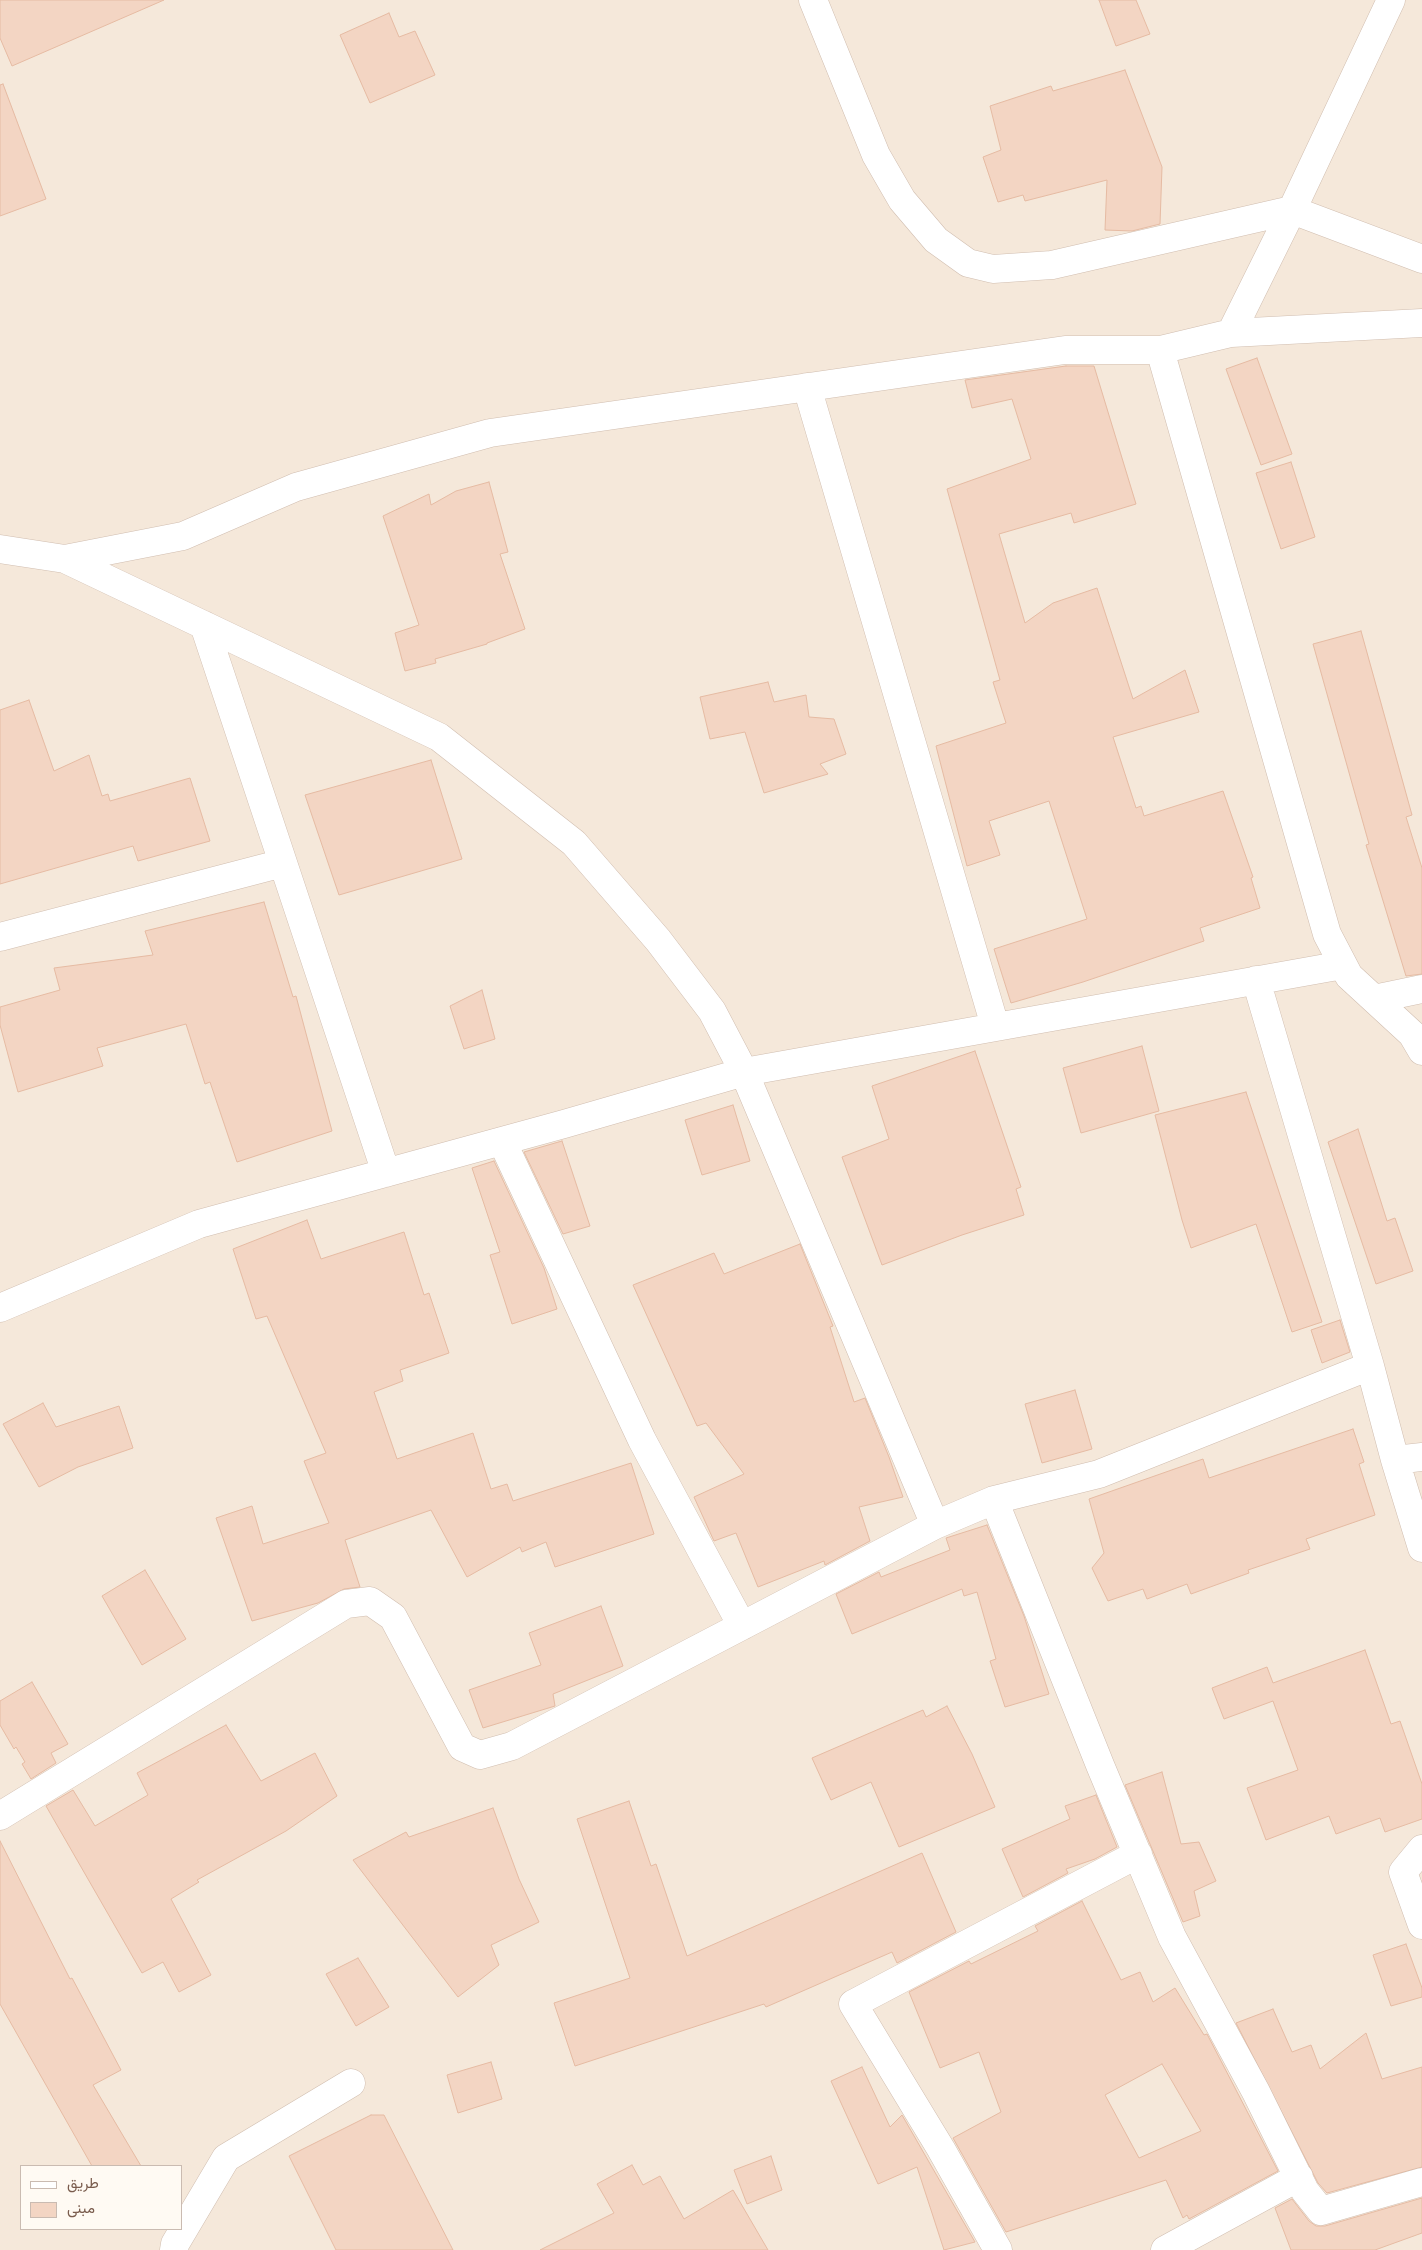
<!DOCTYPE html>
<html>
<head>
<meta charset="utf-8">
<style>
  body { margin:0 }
  #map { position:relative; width:1422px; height:2250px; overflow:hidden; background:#fdf6ec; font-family:"Asap Condensed",Vazirmatn,sans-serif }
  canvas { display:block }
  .legend { position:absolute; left:20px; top:2165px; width:162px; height:65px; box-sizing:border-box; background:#fffaf3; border:1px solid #cabbb1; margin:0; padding:6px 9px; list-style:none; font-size:15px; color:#7a5c4d }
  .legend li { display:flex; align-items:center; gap:10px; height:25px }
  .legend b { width:25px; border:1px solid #cabbb1 }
</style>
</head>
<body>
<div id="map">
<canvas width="1422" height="2250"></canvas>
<ul class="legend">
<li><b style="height:6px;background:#fff"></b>طريق</li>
<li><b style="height:14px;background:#f3d5c3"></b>مبنى</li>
</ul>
</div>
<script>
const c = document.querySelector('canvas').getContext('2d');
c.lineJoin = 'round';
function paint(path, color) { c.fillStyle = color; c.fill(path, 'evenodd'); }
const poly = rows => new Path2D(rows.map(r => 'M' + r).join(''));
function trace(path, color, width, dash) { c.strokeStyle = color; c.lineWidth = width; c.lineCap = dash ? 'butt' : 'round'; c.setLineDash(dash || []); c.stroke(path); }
paint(poly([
  [0,0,1422,0,1422,2250,0,2250],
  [21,2166,181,2166,181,2229,21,2229]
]), '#f5e8da');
const building = poly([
  [0,0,164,0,12,66,0,38,0,0],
  [1099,0,1136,0,1150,34,1116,46,1099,0],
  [389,13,399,37,415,31,435,75,370,103,340,35,389,13],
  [1125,70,1162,167,1160,224,1132,231,1105,230,1107,180,1025,201,1023,195,998,202,983,157,1001,150,990,106,1051,86,1053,91,1125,70],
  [3,84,46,199,0,216,0,85,3,84],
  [1257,358,1292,454,1261,465,1226,369,1257,358],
  [1066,366,1094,366,1136,504,1074,523,1071,513,999,534,1025,623,1053,603,1097,588,1133,699,1185,670,1199,712,1113,737,1136,808,1141,806,1144,816,1223,791,1253,877,1251,878,1260,908,1200,928,1204,941,1083,982,1011,1003,994,949,1087,919,1049,801,989,821,1000,855,967,866,936,746,1006,723,993,682,1000,680,947,489,1031,459,1012,399,972,408,965,380,1066,366],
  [1291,462,1315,537,1281,549,1256,473,1291,462],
  [489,482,508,552,500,554,525,629,487,643,487,644,435,659,436,663,405,671,395,633,419,625,383,516,429,494,431,505,456,491,489,482],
  [1361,631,1412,815,1406,817,1422,868,1422,974,1406,976,1366,845,1369,844,1313,644,1361,631],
  [768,682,774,702,806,695,809,717,834,719,846,754,820,764,828,774,764,793,745,732,710,739,700,697,768,682],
  [29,700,54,771,89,755,102,796,108,794,110,801,190,778,210,841,138,861,133,846,0,884,0,710,29,700],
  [431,760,462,859,339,895,305,795,431,760],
  [264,902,293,997,296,996,332,1131,237,1162,210,1082,205,1084,186,1024,97,1048,103,1066,18,1092,0,1025,0,1007,60,990,54,968,153,955,145,931,264,902],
  [482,990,495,1039,464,1049,450,1006,482,990],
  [1142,1046,1159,1111,1081,1133,1063,1068,1142,1046],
  [975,1051,1021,1187,1016,1189,1024,1215,962,1235,882,1265,842,1157,889,1139,872,1086,975,1051],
  [1246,1092,1322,1322,1292,1332,1256,1224,1191,1248,1182,1220,1155,1115,1246,1092],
  [733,1105,750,1161,702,1175,685,1120,733,1105],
  [1358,1129,1387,1221,1395,1218,1413,1271,1376,1284,1328,1142,1358,1129],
  [562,1141,590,1226,563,1234,524,1152,562,1141],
  [494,1161,544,1268,557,1309,512,1324,490,1255,500,1252,472,1168,494,1161],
  [307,1220,321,1259,404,1232,424,1295,429,1293,449,1353,400,1370,403,1381,374,1392,397,1459,473,1433,491,1489,507,1484,513,1501,631,1463,654,1534,555,1567,546,1542,522,1552,520,1547,467,1577,431,1510,345,1540,360,1587,344,1589,318,1603,252,1621,216,1518,252,1506,263,1544,329,1523,304,1461,326,1453,267,1316,256,1319,233,1249,307,1220],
  [800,1244,833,1326,830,1327,854,1402,865,1398,889,1457,903,1497,859,1507,870,1541,825,1565,824,1561,758,1587,736,1533,714,1541,694,1497,744,1474,706,1423,697,1426,633,1285,714,1253,724,1274,800,1244],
  [1340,1320,1350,1352,1322,1363,1311,1330,1340,1320],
  [1075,1390,1092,1449,1042,1463,1025,1404,1075,1390],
  [43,1403,56,1427,119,1406,133,1448,78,1467,39,1487,3,1424,43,1403],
  [1353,1429,1364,1462,1359,1464,1375,1515,1306,1539,1310,1549,1248,1570,1249,1573,1191,1594,1187,1584,1147,1599,1143,1589,1108,1601,1092,1568,1104,1553,1089,1499,1203,1459,1209,1478,1353,1429],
  [987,1525,1024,1616,1049,1694,1005,1707,990,1661,996,1659,977,1592,964,1596,962,1589,852,1634,836,1594,879,1572,881,1577,950,1550,946,1538,987,1525],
  [145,1570,186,1639,142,1665,102,1596,145,1570],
  [601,1606,623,1666,553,1694,555,1706,483,1728,469,1690,541,1665,529,1633,601,1606],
  [1365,1650,1391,1724,1400,1721,1422,1784,1422,1819,1385,1832,1380,1818,1336,1834,1329,1816,1266,1840,1247,1788,1298,1770,1273,1701,1224,1719,1212,1688,1267,1667,1273,1683,1365,1650],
  [32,1682,68,1744,51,1753,56,1763,31,1779,22,1764,25,1762,16,1747,14,1749,0,1725,0,1701,32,1682],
  [947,1706,972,1754,995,1807,899,1847,871,1782,831,1800,812,1758,923,1710,926,1717,947,1706],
  [226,1725,261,1781,315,1753,337,1796,286,1831,197,1880,199,1882,171,1899,211,1975,179,1992,163,1962,142,1973,46,1806,73,1790,95,1826,148,1795,137,1773,226,1725],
  [1162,1772,1181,1844,1199,1842,1216,1881,1194,1891,1200,1916,1183,1922,1125,1785,1162,1772],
  [1096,1795,1117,1847,1095,1859,1066,1869,1068,1873,1023,1897,1002,1849,1070,1819,1065,1806,1096,1795],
  [629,1801,651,1866,656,1864,687,1956,922,1853,956,1932,897,1963,892,1952,766,2007,764,2004,575,2066,554,2003,630,1978,577,1819,629,1801],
  [493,1808,519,1879,539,1922,491,1945,499,1965,458,1997,353,1860,406,1832,409,1837,493,1808],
  [0,1841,70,1979,72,1978,121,2070,93,2085,141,2166,92,2166,0,2004,0,1841],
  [1082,1901,1121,1980,1140,1972,1153,2002,1175,1988,1204,2035,1207,2034,1278,2171,1189,2219,1187,2215,1183,2218,1166,2180,1006,2232,953,2138,1001,2112,979,2052,940,2068,909,1992,969,1961,971,1964,1038,1931,1035,1926,1082,1901],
  [1162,2064,1201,2131,1139,2158,1105,2095,1162,2064],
  [1406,1944,1422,1988,1422,1997,1391,2006,1373,1955,1406,1944],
  [358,1958,389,2007,356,2026,326,1974,358,1958],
  [1273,2009,1292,2052,1311,2045,1320,2069,1366,2033,1382,2079,1422,2067,1422,2167,1327,2193,1318,2183,1236,2023,1273,2009],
  [491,2062,502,2099,458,2113,447,2075,491,2062],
  [862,2067,890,2127,902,2115,975,2242,944,2250,917,2167,878,2184,831,2081,862,2067],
  [371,2115,384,2115,453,2250,336,2250,289,2156,371,2115],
  [771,2156,782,2190,747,2204,734,2170,771,2156],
  [632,2165,643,2185,660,2176,684,2219,733,2190,768,2250,540,2250,614,2213,597,2184,632,2165],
  [1422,2198,1422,2233,1375,2250,1291,2250,1275,2208,1292,2199,1309,2221,1316,2226,1325,2226,1422,2198]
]);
paint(building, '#f3d5c3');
trace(building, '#e6bba3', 1);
const street = poly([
  [813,0,876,155,902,200,936,240,968,263,993,269,1052,265,1292,210,1391,0],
  [1231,333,1422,323],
  [1160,350,1327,934,1349,976,1412,1034,1422,1051],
  [807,387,995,1026],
  [0,549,65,559,183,536,296,487,490,433,1065,350,1160,350,1231,333,1292,210,1422,259],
  [65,559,439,737,574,843,658,940,712,1011,744,1072,935,1525],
  [204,625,386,1173],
  [0,937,283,863],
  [1256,980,1370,1366],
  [1374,999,1422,989],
  [502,1141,642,1440,742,1626],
  [0,1308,199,1224,564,1124,744,1072,1343,965],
  [1395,1460,1422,1548],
  [994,1500,1100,1765,1172,1937,1256,2092,1305,2191,1321,2211,1422,2182],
  [0,1816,346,1604,370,1601,393,1617,462,1747,480,1755,512,1746,935,1525,994,1500,1099,1474,1370,1366,1395,1460,1422,1457],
  [1422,1849,1403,1872,1422,1925],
  [174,2250,175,2244,226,2158,351,2083],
  [998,2250,941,2149,853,2004,1138,1854],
  [1165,2250,1299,2177]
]);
trace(street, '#d1beb0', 29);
trace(street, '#fff', 28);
</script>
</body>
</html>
